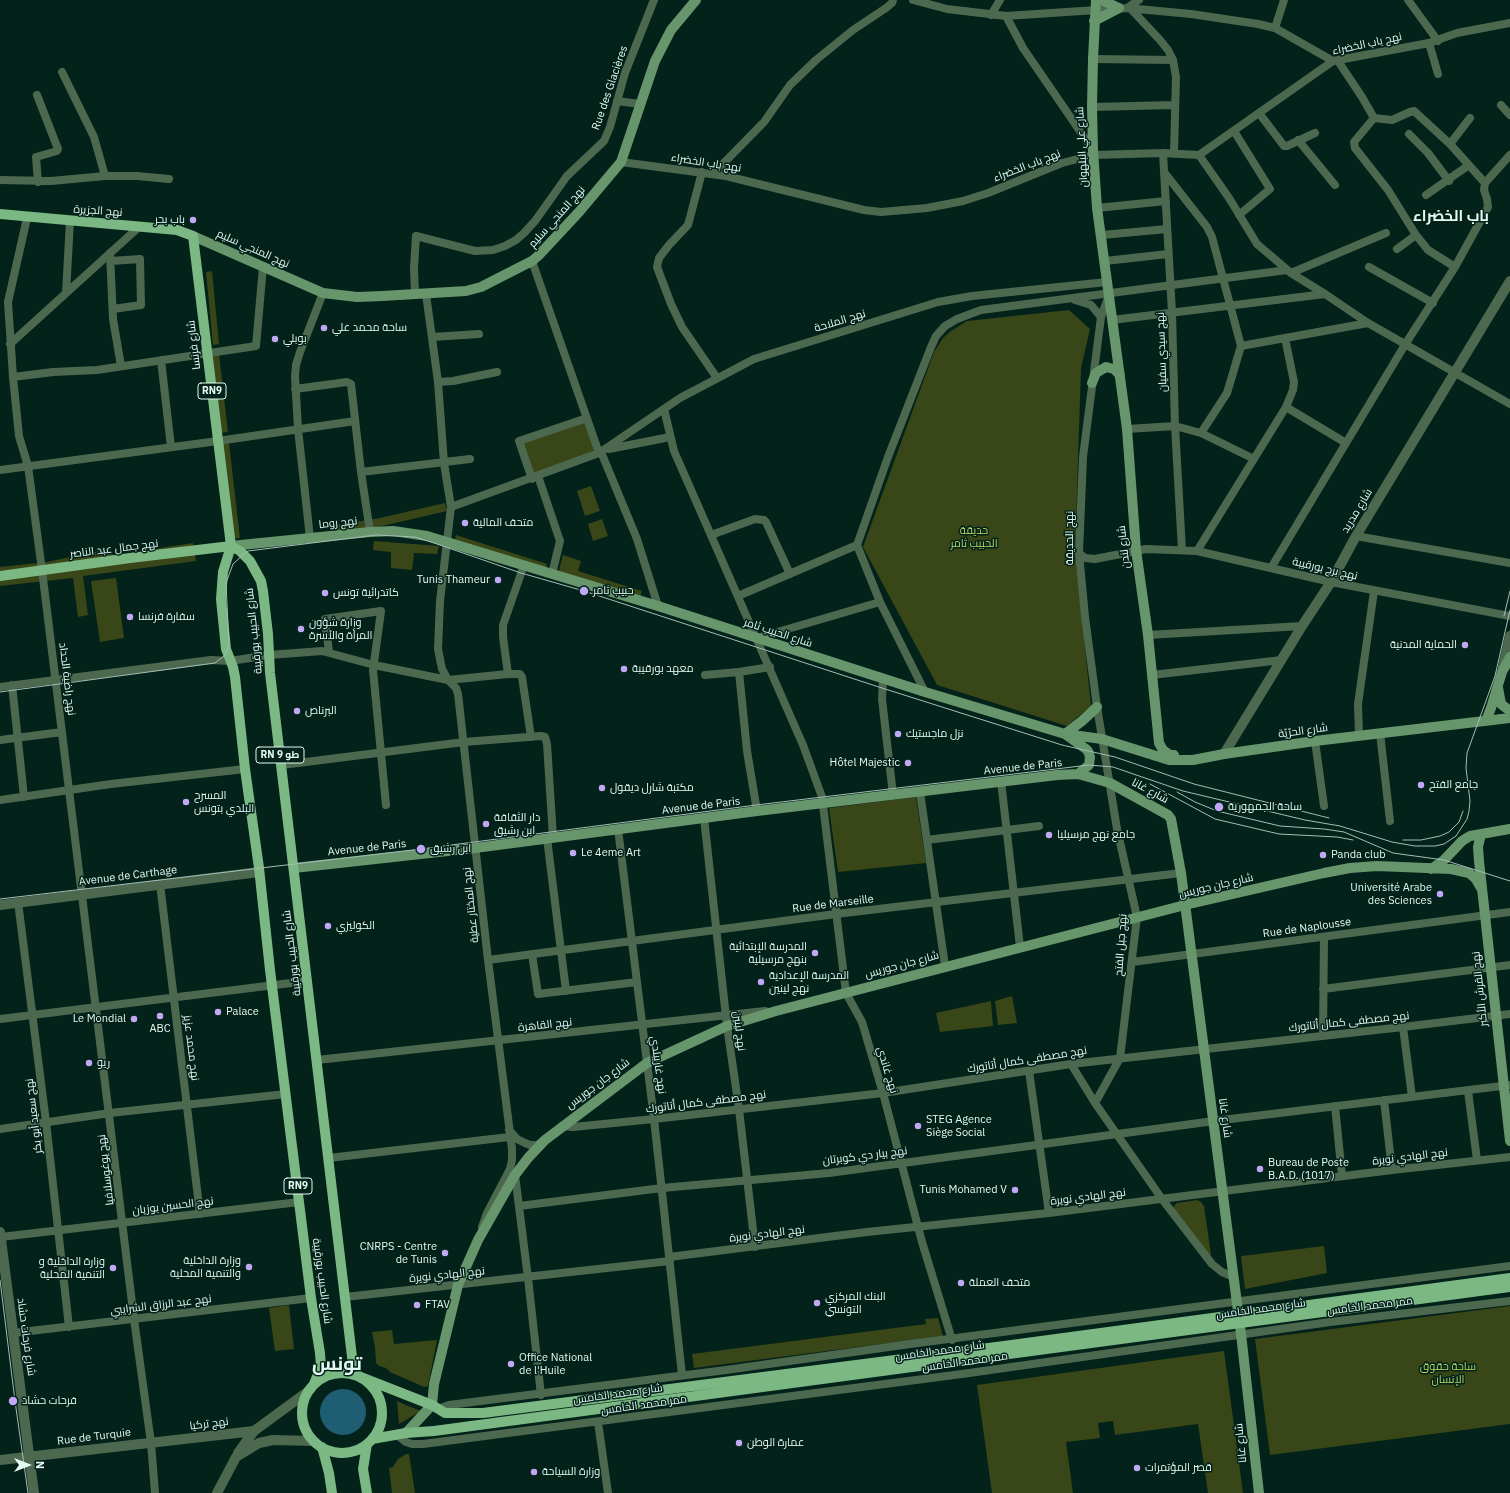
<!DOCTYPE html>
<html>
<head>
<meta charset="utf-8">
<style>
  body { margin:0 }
  #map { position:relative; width:1510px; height:1493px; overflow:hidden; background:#03221a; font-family:"IBM Plex Sans",sans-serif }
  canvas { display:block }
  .north { position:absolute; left:8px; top:1445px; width:40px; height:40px; -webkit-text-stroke:3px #03221a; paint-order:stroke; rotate:90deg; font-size:11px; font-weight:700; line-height:16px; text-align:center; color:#e3f9f1 }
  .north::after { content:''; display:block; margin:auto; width:14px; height:18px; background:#e3f9f1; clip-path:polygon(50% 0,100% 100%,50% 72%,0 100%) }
</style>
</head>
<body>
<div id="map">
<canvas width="1510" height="1493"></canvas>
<div class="north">N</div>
</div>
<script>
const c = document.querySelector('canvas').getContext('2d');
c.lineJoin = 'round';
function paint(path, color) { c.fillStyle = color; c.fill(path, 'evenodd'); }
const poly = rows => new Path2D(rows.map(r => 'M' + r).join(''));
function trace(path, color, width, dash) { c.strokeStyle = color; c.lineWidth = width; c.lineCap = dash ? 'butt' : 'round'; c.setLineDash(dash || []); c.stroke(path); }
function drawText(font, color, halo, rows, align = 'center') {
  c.font = font + ' "IBM Plex Sans",Cairo,sans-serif'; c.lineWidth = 3; c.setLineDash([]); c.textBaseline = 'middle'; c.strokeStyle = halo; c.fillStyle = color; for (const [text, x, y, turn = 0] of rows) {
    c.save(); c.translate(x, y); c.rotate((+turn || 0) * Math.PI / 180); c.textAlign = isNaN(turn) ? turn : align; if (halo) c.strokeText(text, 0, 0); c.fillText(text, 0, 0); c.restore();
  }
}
paint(poly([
  [212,271,219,344,213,345,206,272],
  [1069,310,1090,329,1081,368,1075,553,1091,706,1067,726,937,685,863,547,934,352,943,338,951,331,967,321],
  [219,354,228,432,220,433,211,355],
  [586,420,597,454,533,476,522,442],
  [229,443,240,538,232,539,221,444],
  [591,486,600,511,585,516,577,491],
  [445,503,447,511,382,526,337,532,336,525,380,518],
  [602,519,608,536,593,541,588,524],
  [456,535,547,564,546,569,455,540],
  [374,541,439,546,437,554,414,553,412,570,391,568,391,552,373,550],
  [193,543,196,561,83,576,88,615,78,617,73,578,0,586,0,567,47,562,104,550,118,557,160,548],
  [563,555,581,561,578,571,642,591,640,598,558,574],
  [116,578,124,638,100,642,91,581],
  [916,797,926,863,838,872,829,808],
  [1012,996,1017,1023,998,1025,995,1001],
  [991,1001,993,1026,940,1032,936,1013],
  [1197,1200,1201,1202,1204,1206,1211,1255,1206,1255,1173,1209,1174,1206,1177,1203],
  [1324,1246,1327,1273,1245,1289,1241,1256],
  [289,1305,294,1349,275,1351,269,1308],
  [1510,1306,1510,1424,1270,1455,1255,1339],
  [938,1318,943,1336,694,1368,692,1354,926,1324,925,1319],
  [392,1330,394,1344,437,1340,428,1386,424,1387,390,1372,386,1368,379,1366,376,1363,375,1347,372,1332],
  [1224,1351,1243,1493,1208,1493,1198,1424,1115,1435,1113,1421,1098,1423,1100,1438,1066,1442,1073,1493,992,1493,977,1385],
  [397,1401,408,1406,421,1411,399,1424],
  [406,1454,409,1454,415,1493,392,1493,389,1468,393,1467,398,1459]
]), '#394617');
paint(poly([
  '320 1412a23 23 0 1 1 46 0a23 23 0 1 1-46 0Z'
]), '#1f5e72');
trace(poly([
  [913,0,947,9,1006,16,1127,8,1191,14,1258,24,1275,28,1333,61],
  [1408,0,1438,41],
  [1127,8,1139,0],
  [1130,8,1160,40,1168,50,1173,60,1176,77,1174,154],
  [991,15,1000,0],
  [1006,16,1023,48,1093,150],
  [1275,28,1284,0],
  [1429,43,1438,74],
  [1093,59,1173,60],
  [1338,61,1362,97,1374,118,1354,142,1355,148,1388,190,1416,235],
  [62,72,94,137,105,176],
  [37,95,58,149,57,151,36,157,38,182],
  [617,101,640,104],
  [1501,105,1510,115],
  [1092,107,1175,105],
  [1259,113,1284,146,1287,146,1315,133],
  [1374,118,1392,120,1410,112,1414,111,1450,144,1485,183],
  [1234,131,1270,189,1239,215],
  [1409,134,1428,153,1449,181],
  [1298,140,1335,185],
  [1450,144,1470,118],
  [1163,153,1172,313,1175,426,1182,550],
  [1199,155,1229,198,1257,244,1291,273,1325,294,1368,323,1510,404],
  [621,162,726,176,864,210,881,212,927,208,963,201,988,193,1062,163,1093,155,1163,153,1199,155,1333,61,1429,43,1457,33,1510,23],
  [702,172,688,225,669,245,659,258,657,267,671,304,682,327,717,378],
  [1164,172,1207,227,1212,237,1241,346,1227,393,1201,433],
  [714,173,764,122,790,85,816,60,853,30,886,8,892,3,893,0],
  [0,180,51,181,105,176,137,176,169,179],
  [1426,195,1469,165],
  [1097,208,1166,201],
  [27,218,8,302,13,377,19,436,28,466,42,570,134,1319,151,1443,155,1493],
  [1102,235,1167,229],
  [1397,249,1416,235,1428,250,1455,267],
  [110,253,113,319,121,366],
  [111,261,140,259,141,305,113,309],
  [532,261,599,453],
  [1105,261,1168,254],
  [1369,267,1433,303],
  [1291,273,1386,233],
  [66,293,70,221],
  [415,294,414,268,416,236,475,251,493,250,505,246,516,240,524,233,535,221,567,176,604,141,610,127,625,73,654,0],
  [426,294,438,382,444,463,451,507,440,601,438,649,442,669,448,680,456,688,458,694,488,960,512,1149,512,1160,510,1169,487,1213,482,1227],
  [1075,300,1091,305,1101,317],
  [1112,320,1325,294],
  [432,337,479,334],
  [10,344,140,226],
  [1241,346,1368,323],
  [161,360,171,447],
  [13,377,53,372,97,370,256,346,263,267],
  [438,382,453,381,497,372],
  [295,389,347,382,351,384,361,472,370,532],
  [1286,407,1346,443],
  [664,409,674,451,803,745,822,797,846,993,862,1022,883,1093,922,1242,952,1340],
  [1127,429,1175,426,1201,433,1254,459],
  [609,449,670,437],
  [601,452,637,539,658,606],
  [0,470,218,441,355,421],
  [361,472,470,459],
  [538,476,560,541,552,574],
  [532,479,519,441,587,418],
  [451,507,599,453,680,398,754,359,938,302,972,296,1107,282],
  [711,535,755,519,764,520,766,522,790,574],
  [1356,536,1510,563],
  [310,538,298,429,295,376,296,365,300,352,323,293],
  [1197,551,1286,407,1293,390,1294,382,1285,338],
  [1079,553,1085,558,1095,559,1146,549,1197,551,1331,582,1510,616],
  [1271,568,1406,343,1455,267,1488,207,1487,199,1484,190,1485,183,1510,155],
  [738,596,857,545],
  [1148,635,1302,626],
  [757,638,880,602],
  [329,652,325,619,381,611,373,670,386,805],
  [739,672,747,751,757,811],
  [508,674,503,637,503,625,524,565],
  [705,675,739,672,770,667],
  [1152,675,1282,660],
  [883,679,882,699,893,795],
  [12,685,24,797],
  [0,687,211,660,230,661,269,655,322,651,374,665,448,680,508,674,520,674,522,677,531,737],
  [925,692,880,602,857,545,888,457,931,347,936,336,945,326,957,319,981,310,1287,270],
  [1380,733,1390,821],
  [1359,735,1358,704,1374,591],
  [0,740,62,732],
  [1315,741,1324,806],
  [282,765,464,742,541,736,545,737,547,744,553,837],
  [1001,781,1020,947],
  [920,792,945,966],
  [0,800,111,784,245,769],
  [704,818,727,1026,739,1109,755,1247],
  [618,829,654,1119,682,1375],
  [547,838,566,991],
  [927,840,1039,826],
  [160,884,200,1214],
  [18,902,46,1122,69,1327],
  [532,954,538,994,637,982],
  [488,960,836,914,1181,873],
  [1132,962,1510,912],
  [1323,989,1510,965],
  [0,1019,307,981],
  [1403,1027,1412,1097],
  [1323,1036,1324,937],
  [317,1060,765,1011],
  [1071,1064,1095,1103,1162,1199,1212,1264,1222,1272,1234,1277],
  [1029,1071,1049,1213],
  [1468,1091,1477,1160],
  [1384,1100,1392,1170],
  [1095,1103,1120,1058,1137,917,1117,829,1097,707,1085,617,1079,553,1083,457,1101,317,1109,295],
  [1335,1106,1342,1176],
  [562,1126,573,1127,654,1119,883,1093,1071,1064,1403,1027,1510,1014],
  [0,1129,110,1113,286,1094],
  [509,1130,517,1139,525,1143,530,1145,537,1145,543,1141],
  [329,1158,509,1137],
  [515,1175,528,1278,541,1395],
  [519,1206,662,1188,829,1173,1214,1121,1510,1085],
  [1,1237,299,1202],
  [669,1257,867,1232,1049,1213,1392,1170,1510,1157],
  [345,1297,670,1261],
  [13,1333,311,1298],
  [438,1409,449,1405,726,1370,910,1344,1510,1266],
  [598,1422,608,1493],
  [397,1435,406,1442,412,1444,423,1444,962,1374,1330,1322,1510,1301]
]), '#4c6950', 8);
trace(poly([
  [1503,667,1510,636],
  [1224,754,1302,626,1331,582,1356,536,1510,281],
  [0,905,259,872],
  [0,1232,34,1493],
  [238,1453,254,1431,310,1390],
  [0,1460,254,1431],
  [217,1493,236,1457,259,1443,273,1440,314,1441]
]), '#4c6950', 10);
trace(poly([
  [1096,0,1093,59,1092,107,1093,150,1097,208,1127,429,1136,550,1148,635,1159,743,1163,750,1170,755,1174,755],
  [1094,21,1119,8,1101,0],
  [193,236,323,293,357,297,382,296,466,291,481,287,532,261,538,256,579,212,621,162,655,61,671,30,696,0],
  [1092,383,1096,373,1106,367,1114,369,1120,375],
  [231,546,370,532,393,531,427,536,658,606,925,692,1065,734,1102,739,1169,760,1193,760,1224,754,1315,741,1510,718],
  [1498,688,1501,704,1510,711],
  [1486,721,1491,708,1502,672,1510,657],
  [1078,774,1089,765,1090,757,1088,751,1086,749,1065,734,1082,721,1097,707],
  [1481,834,1478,847,1479,861,1510,1141],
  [294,868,475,848,757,811,1057,775,1078,774,1110,783,1168,815,1171,819,1181,873,1241,1334,1259,1493],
  [1431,869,1444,860,1462,841,1470,836,1510,829],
  [406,1433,432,1405,434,1384,458,1285,478,1240,515,1175,528,1158,545,1140,647,1063,727,1026,776,1011,1185,905,1324,873,1350,868,1377,866,1451,869,1469,873,1476,879,1481,888]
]), '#67966d', 10);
trace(poly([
  [0,214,177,230,193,236,231,546,223,572,221,599,226,649,233,667,235,677,245,769,259,868,270,970,311,1298,320,1353,321,1367,314,1384],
  [231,546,240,551,250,561,261,581,263,591,268,634,270,673,353,1365,358,1376,432,1405,445,1413,483,1413,1004,1346,1510,1278],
  [0,576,130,558,231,546],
  '302 1413a40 40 0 1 1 80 0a40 40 0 1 1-80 0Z',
  [372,1439,406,1433,434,1431,1510,1287],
  [367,1444,363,1469,367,1493],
  [322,1447,329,1473,332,1493]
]), '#7bb883', 10);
trace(poly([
  [1504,616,1510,591],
  [0,692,215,663,224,656,229,646,226,583,233,564,244,554,248,551,376,535,415,537,434,543,521,573,584,591,882,688,1062,745,1115,757,1194,784,1329,818],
  [1150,784,1215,819,1279,834,1337,837,1353,840],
  [1177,792,1195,802,1217,811,1280,826,1324,829,1344,832,1393,853,1444,860,1510,881],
  [1403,840,1421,840,1440,836,1449,832,1459,822,1463,811],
  [0,899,421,849,756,805,1089,765,1113,767,1183,791,1305,820,1340,826,1392,842,1415,846,1435,846,1444,844,1456,836,1467,819,1469,811,1470,801,1466,768,1467,753,1495,676,1510,610],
  [0,1280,15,1401,28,1493]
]), '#a5bdb5', 1);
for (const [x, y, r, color] of [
  [193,220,4,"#c0a8f4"],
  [324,328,4,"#c0a8f4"],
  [275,339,4,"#c0a8f4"],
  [465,523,4,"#c0a8f4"],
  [498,580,4,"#c0a8f4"],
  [584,591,5,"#c0a8f4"],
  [325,593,4,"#c0a8f4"],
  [130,617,4,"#c0a8f4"],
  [301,629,4,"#c0a8f4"],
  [1465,645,4,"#c0a8f4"],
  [624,669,4,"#c0a8f4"],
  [297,711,4,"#c0a8f4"],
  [898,734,4,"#c0a8f4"],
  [908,763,4,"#c0a8f4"],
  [1421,785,4,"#c0a8f4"],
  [602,788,4,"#c0a8f4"],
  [186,802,4,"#c0a8f4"],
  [1219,807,5,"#c0a8f4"],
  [486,824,4,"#c0a8f4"],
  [1049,835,4,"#c0a8f4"],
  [421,849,5,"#c0a8f4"],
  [573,853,4,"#c0a8f4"],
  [1323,855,4,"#c0a8f4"],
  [1440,894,4,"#c0a8f4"],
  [328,926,4,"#c0a8f4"],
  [815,953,4,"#c0a8f4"],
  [761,982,4,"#c0a8f4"],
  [218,1012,4,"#c0a8f4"],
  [160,1016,4,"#c0a8f4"],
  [134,1019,4,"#c0a8f4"],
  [89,1063,4,"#c0a8f4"],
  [918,1126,4,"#c0a8f4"],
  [1260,1169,4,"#c0a8f4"],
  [1015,1190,4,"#c0a8f4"],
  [445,1253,4,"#c0a8f4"],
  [249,1267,4,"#c0a8f4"],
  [113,1268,4,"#c0a8f4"],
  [961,1283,4,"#c0a8f4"],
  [817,1303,4,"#c0a8f4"],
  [417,1305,4,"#c0a8f4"],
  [511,1364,4,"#c0a8f4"],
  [13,1401,5,"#c0a8f4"],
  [739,1443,4,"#c0a8f4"],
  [1137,1468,4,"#c0a8f4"],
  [534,1472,4,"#c0a8f4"]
]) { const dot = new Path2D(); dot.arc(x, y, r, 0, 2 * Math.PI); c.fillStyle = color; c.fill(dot); trace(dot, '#03221a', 1.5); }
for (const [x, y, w] of [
  [212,391,28],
  [280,755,48],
  [298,1186,28]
]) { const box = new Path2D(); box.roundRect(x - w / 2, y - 8, w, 16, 3); c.fillStyle = '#03221a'; c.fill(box); trace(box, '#e3f9f1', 1); }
drawText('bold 10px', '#e3f9f1', null, [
  ["RN9",212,391],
  ["RN 9 طو",280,755],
  ["RN9",298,1186]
]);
drawText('11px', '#e3f9f1', '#03221a', [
  ["نهج باب الخضراء",1367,44,-12],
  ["Rue des Glacières",610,88,-71],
  ["شارع علي البلهوان",1082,147,-93],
  ["نهج باب الخضراء",706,163,9],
  ["نهج باب الخضراء",1027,166,-21],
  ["نهج الجزيرة",98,211,4],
  ["نهج المنجي سليم",557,217,-48],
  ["نهج المنجي سليم",253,249,24],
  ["نهج الملاحة",840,321,-17],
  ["شارع فرنسا",194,345,-97],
  ["نهج سيدي سفيان",1162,352,-92],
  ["شارع مدريد",1357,511,-59],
  ["نهج روما",338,523,-6],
  ["نهج الحديقة",1070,538,-90],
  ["شارع لندن",1124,547,-96],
  ["نهج جمال عبد الناصر",114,549,-7],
  ["نهج برج بورقيبة",1325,569,13],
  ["شارع الحبيب بورقيبة",254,631,-96],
  ["شارع الحبيب ثامر",778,633,18],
  ["نهج راضية الحداد",67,679,83],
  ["شارع الحرّيّة",1303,731,-8],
  ["Avenue de Paris",1023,767,-6],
  ["شارع غانا",1150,791,28],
  ["Avenue de Paris",701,806,-7],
  ["Avenue de Paris",367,848,-6],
  ["Avenue de Carthage",128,876,-7],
  ["شارع جان جوريس",1216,886,-13],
  ["Rue de Marseille",833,904,-7],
  ["نهج المختار عطية",471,905,-96],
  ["Rue de Naplousse",1307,928,-8],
  ["نهج جبل الفتح",1121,945,-86],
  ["شارع الحبيب بورقيبة",292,953,-97],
  ["شارع جان جوريس",902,965,-15],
  ["نهج القرش الأكبر",1480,989,-96],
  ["نهج مصطفى كمال أتاتورك",1349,1022,-6],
  ["نهج القاهرة",545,1025,-6],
  ["نهج لينين",739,1031,83],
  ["نهج محمد عزيز",191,1048,83],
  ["نهج مصطفى كمال أتاتورك",1027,1060,-9],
  ["نهج غاريبلدي",658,1065,82],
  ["نهج غاندي",887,1070,73],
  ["شارع جان جوريس",598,1084,-37],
  ["نهج مصطفى كمال أتاتورك",706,1102,-7],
  ["نهج سعيد أبو بكر",34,1116,-97],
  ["شارع غانا",1225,1118,82],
  ["نهج بيار دي كوبرتان",865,1156,-7],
  ["نهج الهادي نويرة",1410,1157,-7],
  ["نهج يوغوسلافيا",106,1170,-97],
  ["نهج الهادي نويرة",1088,1197,-7],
  ["نهج الحسين بوزيان",173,1206,-7],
  ["نهج الهادي نويرة",767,1234,-7],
  ["نهج الهادي نويرة",447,1275,-6],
  ["شارع الحبيب بورقيبة",322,1281,82],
  ["نهج عبد الرزاق الشرايبي",161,1305,-7],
  ["ممر محمد الخامس",1370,1306,-7],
  ["شارع محمد الخامس",1261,1309,-8],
  ["شارع فرحات حشاد",26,1337,82],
  ["شارع محمد الخامس",940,1351,-8],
  ["ممر محمد الخامس",965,1362,-8],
  ["شارع محمد الخامس",618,1394,-8],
  ["ممر محمد الخامس",644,1405,-8],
  ["نهج تركيا",209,1424,-7],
  ["Rue de Turquie",94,1437,-7],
  ["شارع غانا",1241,1443,-96]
]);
drawText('11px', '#e3f9f1', '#03221a', [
  ["باب بحر",185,220,"right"],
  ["ساحة محمد علي",332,328],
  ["بوبلي",283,339],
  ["متحف المالية",473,523],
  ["Tunis Thameur",490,580,"right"],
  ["حبيب ثامر",593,591],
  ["كاتدرائية تونس",333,593],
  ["سفارة فرنسا",138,617],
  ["وزارة شؤون",309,623],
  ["المرأة والأسرة",309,636],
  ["الحماية المدنية",1457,645,"right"],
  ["معهد بورقيبة",632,669],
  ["البرناص",305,711],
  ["نزل ماجستيك",906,734],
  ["Hôtel Majestic",900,763,"right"],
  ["جامع الفتح",1429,785],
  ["مكتبة شارل ديقول",610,788],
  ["المسرح",194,796],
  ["البلدي بتونس",194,809],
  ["ساحة الجمهورية",1228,807],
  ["دار الثقافة",494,818],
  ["ابن رشيق",494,831],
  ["جامع نهج مرسيليا",1057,835],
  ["ابن رشيق",430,849],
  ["Le 4eme Art",581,853],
  ["Panda club",1331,855],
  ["Université Arabe",1432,888,"right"],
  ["des Sciences",1432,901,"right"],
  ["الكوليزي",336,926],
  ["المدرسة الإبتدائية",807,947,"right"],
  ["بنهج مرسيلية",807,960,"right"],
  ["المدرسة الإعدادية",769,976],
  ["نهج لينين",769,989],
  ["Palace",226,1012],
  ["Le Mondial",126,1019,"right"],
  ["ABC",160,1029,"center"],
  ["ريو",97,1063],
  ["STEG Agence",926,1120],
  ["Siège Social",926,1133],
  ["Bureau de Poste",1268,1163],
  ["B.A.D. (1017)",1268,1176],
  ["Tunis Mohamed V",1007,1190,"right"],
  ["CNRPS - Centre",437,1247,"right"],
  ["de Tunis",437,1260,"right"],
  ["وزارة الداخلية",241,1261,"right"],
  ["والتنمية المحلية",241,1274,"right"],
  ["وزارة الداخلية و",105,1262,"right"],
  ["التنمية المحلية",105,1275,"right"],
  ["متحف العملة",969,1283],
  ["البنك المركزي",825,1297],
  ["التونسي",825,1310],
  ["FTAV",425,1305],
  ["Office National",519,1358],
  ["de l'Huile",519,1371],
  ["فرحات حشاد",22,1401],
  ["عمارة الوطن",747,1443],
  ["قصر المؤتمرات",1145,1468],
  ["وزارة السياحة",542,1472]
], 'left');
drawText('11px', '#b7d864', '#03221a', [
  ["حديقة",974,531],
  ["الحبيب ثامر",974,544],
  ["ساحة حقوق",1448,1367],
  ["الإنسان",1448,1380]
]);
drawText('bold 15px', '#e3f9f1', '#03221a', [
  ["باب الخضراء",1451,217]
]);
drawText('bold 19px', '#e3f9f1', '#03221a', [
  ["تونس",337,1365]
]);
</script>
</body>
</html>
